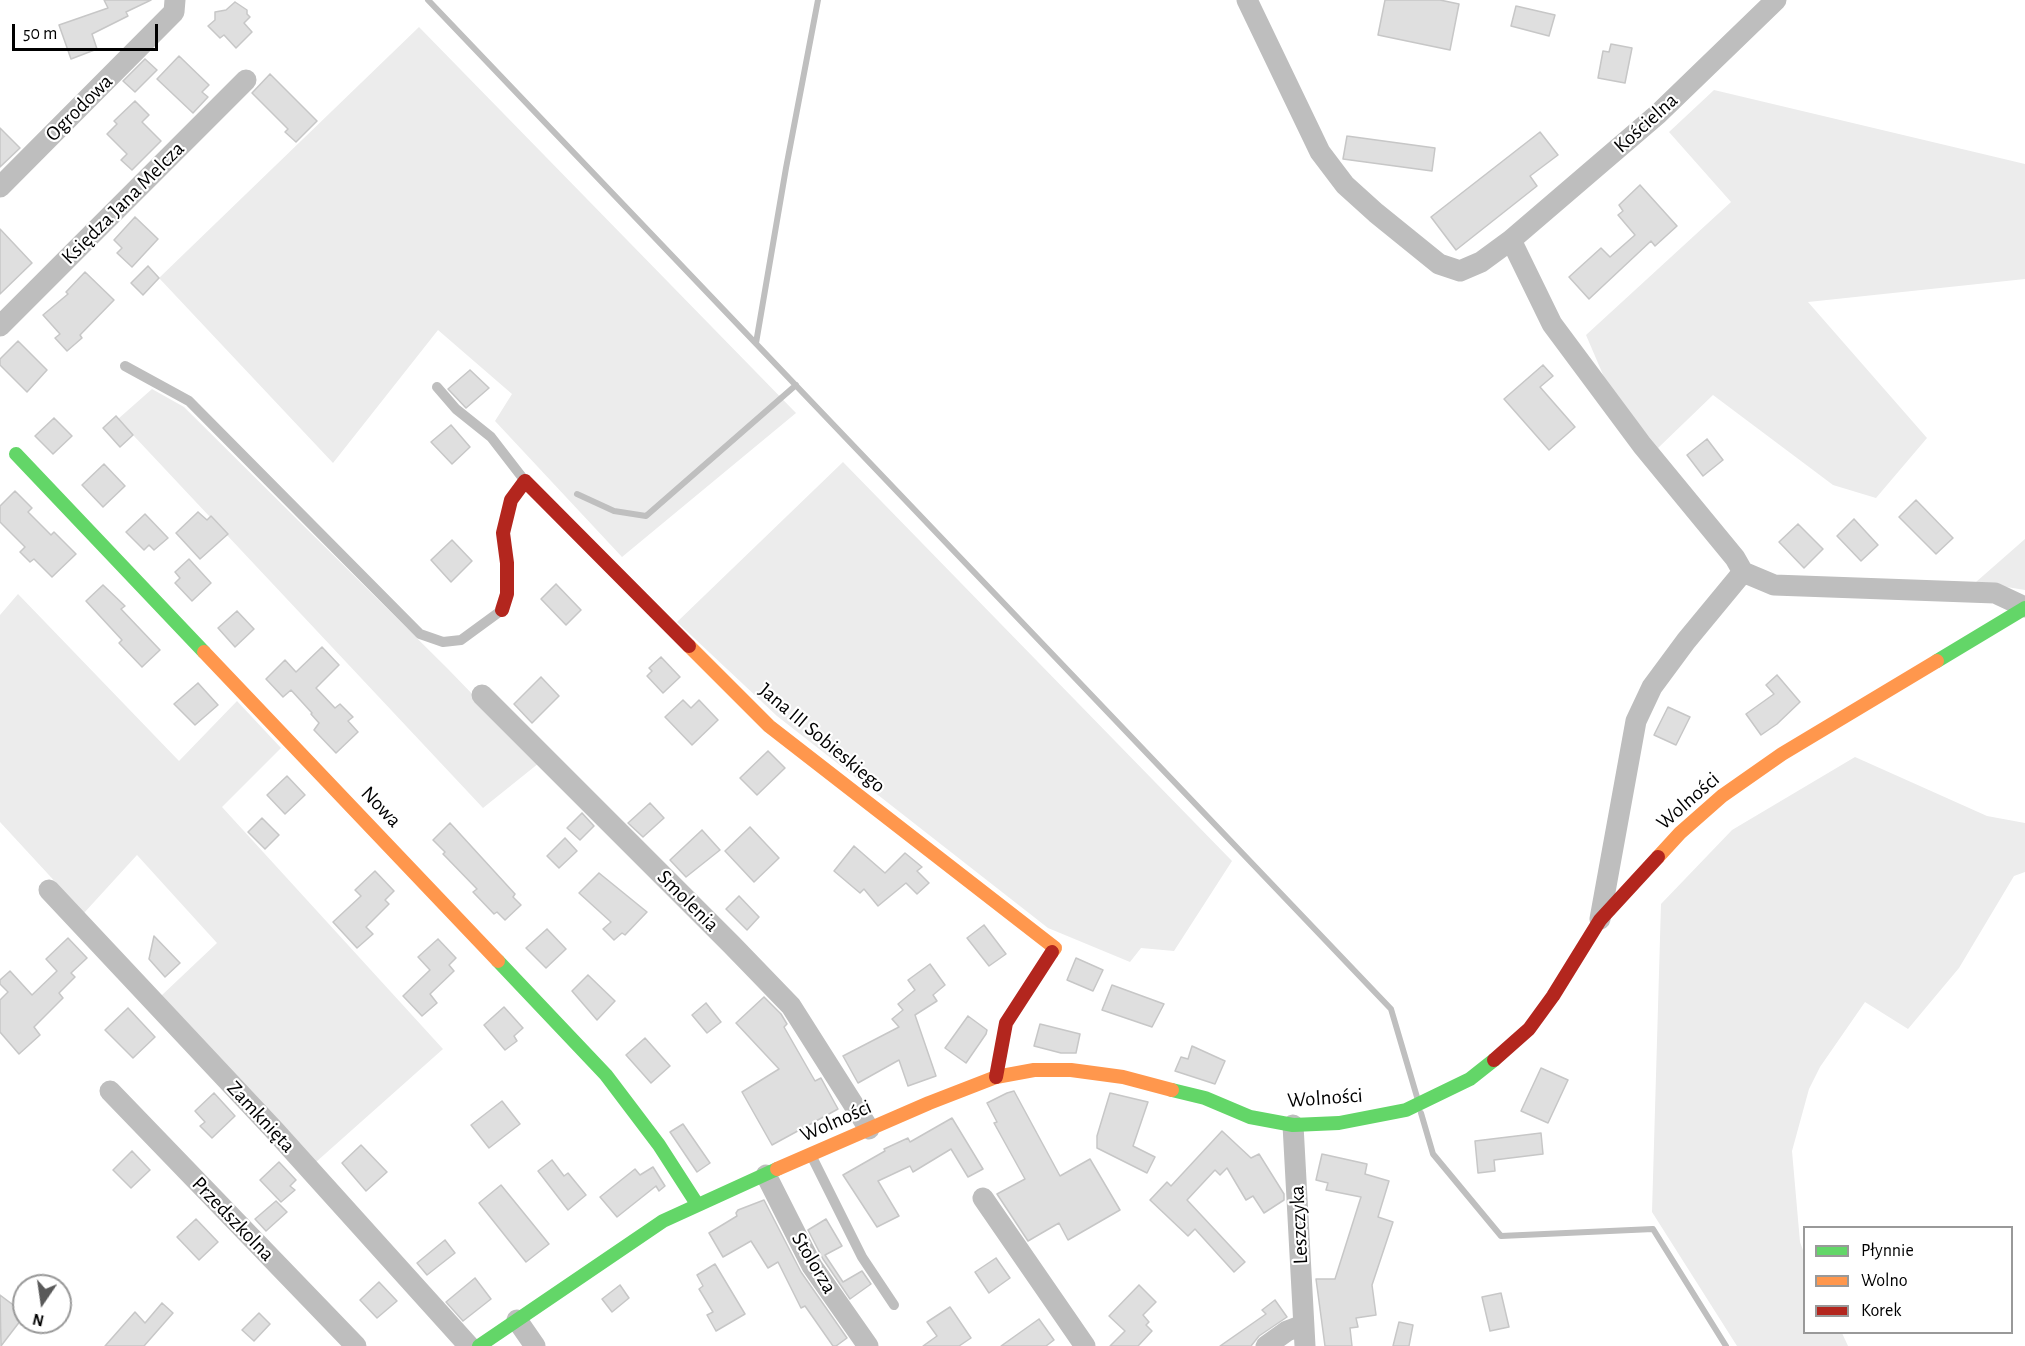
<!DOCTYPE html>
<html>
<head>
<meta charset="utf-8">
<style>
  body { margin:0 }
  #map { position:relative; width:2025px; height:1346px; overflow:hidden; background:#fff; font-family:"Alegreya Sans",sans-serif }
  canvas { display:block }
  .legend { position:absolute; left:1803px; top:1226px; width:210px; height:108px; box-sizing:border-box; background:#fff; border:2px solid #999; margin:0; padding:8px 10px; list-style:none; font-size:18px; color:#000 }
  .legend li { display:flex; align-items:center; gap:12px; height:30px }
  .legend b { width:30px; border:2px solid #999 }
  .north { position:absolute; left:12px; top:1274px; width:60px; height:60px; box-sizing:border-box; background:#fff; border:2px solid #999; border-radius:50%; rotate:193deg; font-size:16px; font-weight:700; line-height:24px; text-align:center; color:#000 }
  .north::after { content:''; display:block; margin:auto; width:21px; height:27px; background:#595959; clip-path:polygon(50% 0,100% 100%,50% 72%,0 100%) }
  .scale { position:absolute; left:12px; top:24px; width:146px; height:27px; box-sizing:border-box; border:3px solid #000; border-top:0; padding-left:8px; font-size:18px; line-height:21px; white-space:nowrap; color:#000; -webkit-text-stroke:4px #fff; paint-order:stroke }
</style>
</head>
<body>
<div id="map">
<canvas width="2025" height="1346"></canvas>
<ul class="legend">
<li><b style="height:8px;background:#63d668"></b>Płynnie</li>
<li><b style="height:8px;background:#ff974d"></b>Wolno</li>
<li><b style="height:8px;background:#b3261e"></b>Korek</li>
</ul>
<div class="north">N</div>
<div class="scale">50 m</div>
</div>
<script>
const c = document.querySelector('canvas').getContext('2d');
c.lineJoin = 'round';
function paint(path, color) { c.fillStyle = color; c.fill(path, 'evenodd'); }
const poly = rows => new Path2D(rows.map(r => 'M' + r).join(''));
function trace(path, color, width, dash) { c.strokeStyle = color; c.lineWidth = width; c.lineCap = dash ? 'butt' : 'round'; c.setLineDash(dash || []); c.stroke(path); }
function drawText(font, color, halo, rows, align = 'center') {
  c.font = font + ' "Alegreya Sans",sans-serif'; c.lineWidth = 4.5; c.setLineDash([]); c.textBaseline = 'middle'; c.strokeStyle = halo; c.fillStyle = color; for (const [text, x, y, turn = 0] of rows) {
    c.save(); c.translate(x, y); c.rotate((+turn || 0) * Math.PI / 180); c.textAlign = isNaN(turn) ? turn : align; if (halo) c.strokeText(text, 0, 0); c.fillText(text, 0, 0); c.restore();
  }
}
paint(poly([
  [419,27,796,413,622,557,495,421,512,394,438,330,333,463,159,278],
  [1714,90,2025,164,2025,279,1808,302,1927,438,1876,498,1833,485,1713,395,1658,448,1607,384,1586,335,1731,202,1669,132],
  [152,389,184,407,448,669,539,763,483,808,118,419],
  [843,462,1232,861,1174,951,1141,948,1130,962,1048,928,777,716,677,622],
  [2025,539,2025,590,1976,582],
  [18,594,179,761,237,701,281,748,222,807,443,1049,316,1162,161,996,217,943,137,855,84,913,0,822,0,615],
  [1855,757,1987,816,2025,823,2025,872,2014,876,1959,968,1908,1029,1865,1002,1820,1067,1809,1089,1792,1151,1800,1242,1804,1253,1804,1332,1842,1333,1848,1346,1737,1346,1652,1212,1661,904,1732,830]
]), '#ececec');
trace(poly([
  [428,0,1391,1009,1417,1097],
  [756,343,786,168,818,0],
  [577,494,614,511,646,516,796,385],
  [1421,1113,1433,1154,1501,1236,1653,1229,1726,1346]
]), '#bfbfbf', 6);
const building = poly([
  [104,0,151,0,126,12,128,16,92,34,97,49,71,59,59,25,108,8,104,0],
  [1385,0,1440,0,1459,4,1450,50,1378,35,1385,0],
  [235,2,247,10,247,14,250,17,244,23,252,32,236,48,224,35,220,38,208,26,215,20,215,12,226,10,235,2],
  [1516,6,1555,15,1549,36,1511,26,1516,6],
  [1611,44,1632,48,1625,83,1598,78,1603,51,1609,52,1611,44],
  [179,56,209,85,202,92,208,97,193,113,157,79,179,56],
  [145,59,157,70,135,92,123,81,145,59],
  [270,74,317,121,296,142,285,132,288,129,252,93,270,74],
  [135,101,149,115,142,122,161,141,132,170,121,160,127,154,107,134,117,124,114,121,135,101],
  [0,128,20,148,0,167,0,128],
  [1540,132,1558,155,1530,176,1537,186,1456,250,1431,217,1540,132],
  [1347,136,1435,148,1432,171,1343,159,1347,136],
  [1640,185,1677,226,1655,246,1651,241,1589,299,1569,277,1601,248,1610,257,1635,235,1618,215,1623,211,1619,205,1640,185],
  [135,217,158,239,132,267,117,253,122,248,114,240,135,217],
  [0,229,32,263,0,294,0,229],
  [148,266,159,278,143,295,131,283,148,266],
  [85,272,114,300,80,335,82,338,67,351,55,338,60,334,43,315,68,294,66,292,85,272],
  [18,341,47,370,27,392,0,365,0,359,18,341],
  [1543,365,1553,376,1540,387,1575,427,1549,450,1504,399,1543,365],
  [470,370,489,388,466,408,448,389,470,370],
  [116,416,133,435,120,447,103,428,116,416],
  [54,418,72,436,53,454,35,436,54,418],
  [451,425,470,447,452,464,431,442,451,425],
  [1707,439,1723,460,1703,476,1687,455,1707,439],
  [104,464,125,486,103,507,82,485,104,464],
  [15,491,32,508,28,512,51,535,54,532,76,554,52,577,34,559,30,562,20,552,25,547,0,522,0,506,15,491],
  [1916,500,1953,538,1936,554,1899,517,1916,500],
  [198,512,207,520,211,516,228,534,200,559,176,533,198,512],
  [145,514,168,538,154,550,149,545,144,550,126,532,145,514],
  [1854,519,1878,545,1861,561,1837,536,1854,519],
  [1798,524,1823,549,1804,568,1779,542,1798,524],
  [452,540,472,561,451,582,431,560,452,540],
  [189,559,211,583,192,601,175,583,180,578,175,572,189,559],
  [556,584,581,610,566,625,541,599,556,584],
  [103,585,125,606,121,609,160,650,142,667,119,643,122,640,86,601,103,585],
  [237,611,254,629,235,647,218,628,237,611],
  [322,647,339,665,316,688,335,708,340,704,353,717,348,721,358,732,336,753,314,730,319,723,311,714,312,713,291,690,283,697,266,679,285,660,296,672,322,647],
  [661,657,680,677,663,693,647,676,652,671,649,668,661,657],
  [1777,675,1800,702,1777,724,1761,735,1746,714,1774,694,1766,685,1777,675],
  [541,677,559,696,532,723,514,704,541,677],
  [198,683,218,705,195,725,174,704,198,683],
  [683,700,691,708,699,700,718,720,692,745,665,717,683,700],
  [1668,707,1690,717,1676,745,1654,735,1668,707],
  [768,751,785,768,757,795,740,778,768,751],
  [287,776,305,795,285,814,267,795,287,776],
  [650,803,664,818,643,837,628,823,650,803],
  [582,813,594,826,580,840,567,828,582,813],
  [262,818,279,835,265,849,248,832,262,818],
  [450,823,515,894,513,897,521,905,505,920,497,912,494,914,473,892,477,889,443,854,445,852,433,840,450,823],
  [750,827,779,858,754,882,725,851,750,827],
  [702,830,720,850,686,877,670,860,702,830],
  [565,838,577,851,559,868,547,856,565,838],
  [854,846,885,873,905,853,922,867,917,871,929,883,917,894,906,883,878,906,864,889,860,893,834,871,854,846],
  [375,871,394,891,385,900,389,904,366,927,373,934,357,948,333,922,361,896,355,890,375,871],
  [599,873,647,912,625,935,622,933,614,940,603,929,611,922,579,893,599,873],
  [739,896,759,917,747,930,726,909,739,896],
  [984,925,1006,954,989,966,967,938,984,925],
  [547,929,566,949,546,968,526,948,547,929],
  [154,936,180,963,165,977,149,959,154,936],
  [68,938,87,958,71,973,75,977,59,993,63,998,34,1027,40,1035,19,1054,0,1032,0,1000,8,992,0,984,0,980,10,971,32,995,57,971,46,959,68,938],
  [438,939,456,958,449,965,454,971,430,994,437,1003,422,1016,403,996,430,970,418,957,438,939],
  [1076,958,1103,970,1093,991,1067,980,1076,958],
  [930,964,945,985,933,995,937,1001,915,1015,936,1076,908,1086,899,1060,858,1083,843,1056,899,1027,892,1019,903,1010,898,1004,915,990,908,980,930,964],
  [588,975,615,1001,597,1020,572,991,588,975],
  [1112,985,1164,1004,1152,1027,1102,1010,1112,985],
  [764,997,781,1014,787,1024,784,1027,815,1081,821,1078,838,1109,772,1145,742,1092,779,1069,736,1023,764,997],
  [706,1003,721,1022,707,1033,692,1015,706,1003],
  [504,1007,523,1028,514,1036,517,1041,505,1050,484,1025,504,1007],
  [128,1008,155,1037,133,1058,105,1030,128,1008],
  [968,1016,987,1030,986,1034,966,1063,945,1048,968,1016],
  [1040,1024,1080,1034,1076,1053,1061,1053,1034,1046,1040,1024],
  [645,1038,670,1066,651,1083,626,1055,645,1038],
  [1192,1046,1225,1061,1215,1084,1175,1071,1181,1057,1188,1059,1192,1046],
  [1541,1068,1568,1080,1548,1123,1521,1111,1541,1068],
  [1014,1091,1060,1176,1090,1159,1120,1210,1068,1240,1059,1223,1028,1241,997,1194,1025,1179,994,1123,997,1122,987,1103,1007,1093,1014,1091],
  [214,1093,235,1116,212,1138,200,1126,205,1122,195,1111,214,1093],
  [1110,1093,1148,1102,1133,1146,1155,1157,1147,1173,1097,1148,1097,1136,1110,1093],
  [502,1101,520,1124,489,1148,471,1125,502,1101],
  [952,1118,983,1169,968,1177,951,1149,913,1172,910,1166,878,1181,899,1216,877,1227,843,1175,885,1151,884,1149,908,1138,910,1142,952,1118],
  [683,1124,710,1163,697,1172,670,1132,683,1124],
  [1222,1131,1251,1158,1259,1154,1284,1194,1284,1200,1264,1213,1253,1196,1246,1200,1227,1168,1220,1175,1215,1170,1187,1200,1245,1262,1234,1272,1195,1229,1188,1236,1150,1200,1167,1182,1171,1186,1222,1131],
  [1541,1133,1543,1154,1494,1160,1495,1171,1478,1173,1475,1141,1541,1133],
  [361,1145,387,1172,366,1191,342,1163,361,1145],
  [132,1151,150,1170,131,1188,113,1170,132,1151],
  [1322,1154,1367,1164,1365,1174,1389,1181,1378,1217,1393,1222,1372,1285,1376,1315,1356,1318,1358,1327,1350,1328,1352,1346,1325,1346,1316,1279,1335,1279,1361,1197,1326,1190,1328,1183,1316,1180,1322,1154],
  [552,1160,564,1176,568,1173,586,1195,568,1210,538,1171,552,1160],
  [279,1162,296,1180,290,1186,295,1190,281,1202,260,1180,279,1162],
  [653,1167,665,1186,659,1191,656,1186,617,1217,600,1197,635,1169,640,1175,653,1167],
  [501,1185,549,1244,526,1262,479,1203,501,1185],
  [764,1200,801,1272,847,1338,836,1346,833,1346,805,1306,801,1308,778,1262,768,1268,751,1241,723,1257,709,1233,737,1216,736,1213,738,1210,764,1200],
  [276,1201,287,1212,266,1231,255,1219,276,1201],
  [196,1219,218,1242,199,1260,177,1237,196,1219],
  [826,1219,842,1246,825,1255,843,1282,862,1271,871,1284,850,1299,823,1259,808,1230,826,1219],
  [445,1240,455,1253,427,1275,417,1263,445,1240],
  [996,1258,1010,1278,989,1293,975,1272,996,1258],
  [715,1264,745,1314,716,1331,707,1315,713,1312,699,1289,703,1286,697,1275,715,1264],
  [475,1278,491,1299,463,1321,446,1302,475,1278],
  [379,1282,397,1301,377,1318,360,1300,379,1282],
  [620,1285,629,1298,612,1312,602,1299,620,1285],
  [1139,1285,1156,1302,1143,1315,1149,1322,1146,1325,1152,1331,1138,1346,1110,1346,1125,1331,1109,1316,1139,1285],
  [1501,1293,1509,1327,1490,1331,1482,1297,1501,1293],
  [0,1295,24,1313,24,1316,1,1346,0,1295],
  [1275,1300,1287,1317,1259,1336,1251,1346,1220,1346,1266,1314,1262,1310,1275,1300],
  [162,1303,173,1313,144,1346,105,1346,135,1312,145,1323,162,1303],
  [950,1307,971,1338,959,1346,923,1346,937,1336,927,1322,950,1307],
  [259,1313,270,1324,254,1341,242,1330,259,1313],
  [1039,1319,1054,1340,1046,1346,1001,1346,1039,1319],
  [1399,1322,1413,1325,1409,1346,1393,1346,1399,1322]
]);
paint(building, '#dfdfdf');
trace(building, '#c7c7c7', 1.5);
trace(poly([
  [125,366,189,401,420,634,443,642,461,640,502,610],
  [437,387,456,409,491,437,525,481],
  [811,1155,862,1257,894,1305]
]), '#bebebe', 10);
trace(poly([
  [1247,0,1320,152,1345,185,1376,213,1439,264,1460,271,1481,262,1511,240,1658,114,1776,0],
  [0,187,174,12,175,0],
  [1511,240,1552,324,1642,445,1735,558,1743,572,1774,585,1995,593,2025,607],
  [0,326,246,80],
  [482,695,732,945,791,1006,869,1129],
  [49,890,275,1131,469,1346],
  [1600,919,1636,721,1652,687,1686,641,1743,572],
  [110,1091,356,1346],
  [1293,1125,1305,1346],
  [766,1175,812,1266,868,1346],
  [983,1198,1085,1346],
  [517,1320,535,1346],
  [1266,1346,1287,1331,1303,1325]
]), '#bebebe', 21);
trace(poly([
  [16,454,204,652],
  [1937,661,2025,608],
  [498,961,606,1075,659,1145,697,1204],
  [1172,1090,1205,1098,1250,1117,1293,1125,1339,1123,1406,1110,1470,1079,1494,1060],
  [479,1346,663,1221,777,1169]
]), '#63d668', 14);
trace(poly([
  [689,646,769,726,1055,948,1052,952],
  [204,652,498,961],
  [1658,857,1680,833,1722,796,1782,754,1937,661],
  [777,1169,929,1103,996,1077,1034,1070,1071,1070,1123,1077,1172,1090]
]), '#ff974d', 14);
trace(poly([
  [502,610,507,594,507,563,503,533,511,500,525,481,689,646],
  [1494,1060,1529,1029,1553,996,1600,920,1658,857],
  [996,1077,1006,1023,1052,952]
]), '#b3261e', 14);
drawText('21px', '#000', '#fff', [
  ["Ogrodowa",79,108,-45],
  ["Kościelna",1646,123,-42],
  ["Księdza Jana Melcza",123,203,-45],
  ["Jana III Sobieskiego",822,738,40],
  ["Wolności",1688,801,-41],
  ["Nowa",381,807,46],
  ["Smolenia",688,901,45],
  ["Wolności",1325,1098,-4],
  ["Zamknięta",261,1117,47],
  ["Wolności",836,1121,-24],
  ["Przedszkolna",233,1219,46],
  ["Leszczyka",1299,1225,-93],
  ["Stolorza",814,1263,59]
]);
</script>
</body>
</html>
